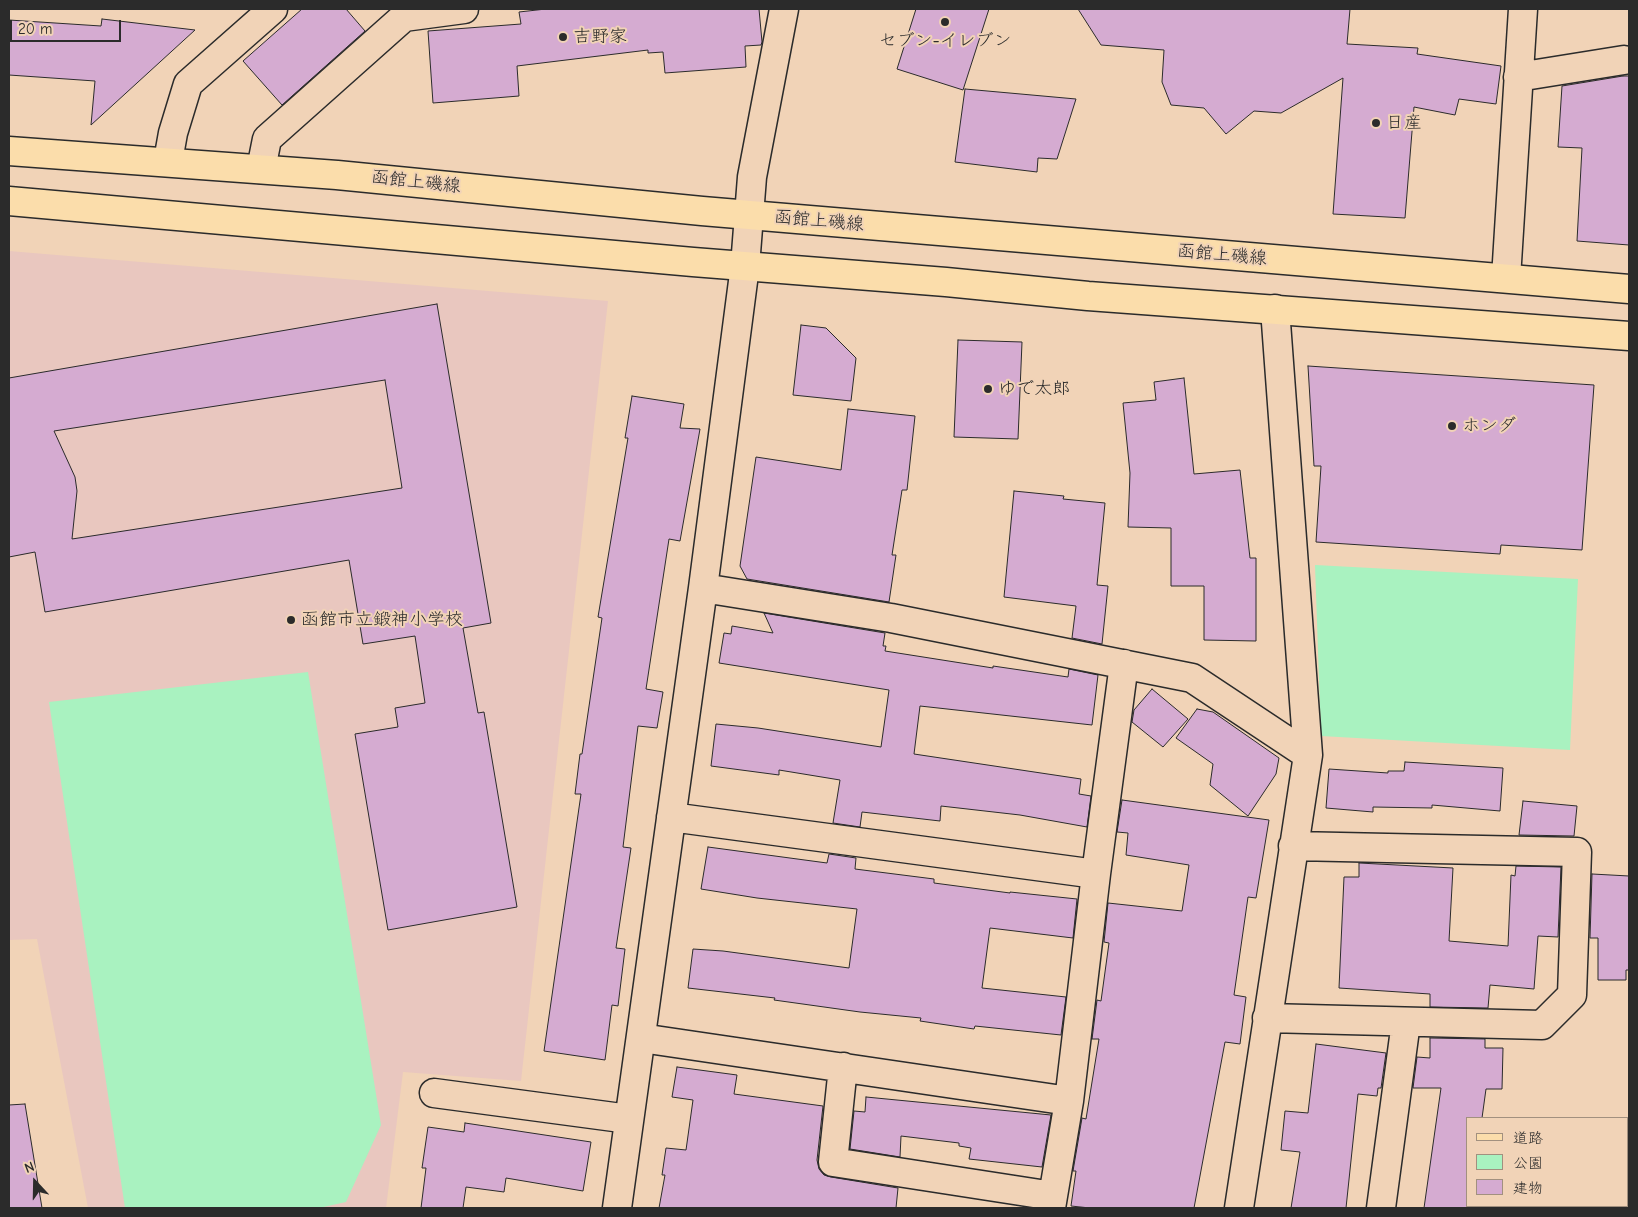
<!DOCTYPE html>
<html>
<head>
<meta charset="utf-8">
<style>
  body { margin:0 }
  #map { position:relative; width:1638px; height:1217px; overflow:hidden; background:#f1d3b7; font-family:"Comic Neue","Klee One",sans-serif }
  canvas { display:block }
  .frame { position:absolute; inset:0; border:10px solid #2b2b2b; pointer-events:none }
  .legend { position:absolute; left:1466px; top:1117px; width:162px; height:90px; box-sizing:border-box; background:#f1d3b7; border:1px solid #a2907f; margin:0; padding:6px 9px; list-style:none; font-size:15px; color:#2b2b2b }
  .legend li { display:flex; align-items:center; gap:10px; height:25px }
  .legend b { width:25px; border:1px solid #a2907f }
  .north { position:absolute; left:10px; top:1157px; width:50px; height:50px; -webkit-text-stroke:4px #f1d3b7; paint-order:stroke; rotate:339deg; font-size:14px; font-weight:700; line-height:20px; text-align:center; color:#2b2b2b }
  .north::after { content:''; display:block; margin:auto; width:18px; height:22px; background:#2b2b2b; clip-path:polygon(50% 0,100% 100%,50% 72%,0 100%) }
  .scale { position:absolute; left:10px; top:20px; width:111px; height:22px; box-sizing:border-box; border:2px solid #2b2b2b; border-top:0; padding-left:6px; font-size:15px; line-height:18px; white-space:nowrap; color:#2b2b2b; -webkit-text-stroke:4px #f1d3b7; paint-order:stroke }
</style>
</head>
<body>
<div id="map">
<canvas width="1638" height="1217"></canvas>
<div class="frame"></div>
<ul class="legend">
<li><b style="height:6px;background:#fbddab"></b>道路</li>
<li><b style="height:14px;background:#a9f2c0"></b>公園</li>
<li><b style="height:14px;background:#d5abd1"></b>建物</li>
</ul>
<div class="north">N</div>
<div class="scale">20 m</div>
</div>
<script>
const c = document.querySelector('canvas').getContext('2d');
c.lineJoin = 'round';
function paint(path, color) { c.fillStyle = color; c.fill(path, 'evenodd'); }
const poly = rows => new Path2D(rows.map(r => 'M' + r).join(''));
function trace(path, color, width, dash) { c.strokeStyle = color; c.lineWidth = width; c.lineCap = dash ? 'butt' : 'round'; c.setLineDash(dash || []); c.stroke(path); }
function drawText(font, color, halo, rows, align = 'center') {
  c.font = font + ' "Comic Neue","Klee One",sans-serif'; c.lineWidth = 4; c.setLineDash([]); c.textBaseline = 'middle'; c.strokeStyle = halo; c.fillStyle = color; for (const [text, x, y, turn = 0] of rows) {
    c.save(); c.translate(x, y); c.rotate((+turn || 0) * Math.PI / 180); c.textAlign = isNaN(turn) ? turn : align; if (halo) c.strokeText(text, 0, 0); c.fillText(text, 0, 0); c.restore();
  }
}
paint(poly([
  [9,251,608,301,521,1081,403,1072,386,1208,88,1208,37,939,9,940]
]), '#e9c7bf');
paint(poly([
  [1315,565,1578,579,1570,750,1321,736],
  [308,672,381,1125,346,1202,319,1208,125,1208,49,702]
]), '#a9f2c0');
const building = poly([
  [302,9,346,9,365,31,282,105,243,61,302,9],
  [546,9,759,9,762,42,761,45,745,46,746,67,665,73,663,52,648,53,648,50,517,66,519,96,433,103,428,31,521,24,519,12,546,9],
  [916,9,989,9,963,90,897,69,916,9],
  [1078,9,1350,9,1347,44,1418,48,1417,54,1501,66,1496,104,1459,99,1455,115,1414,107,1405,218,1333,214,1343,78,1281,113,1254,111,1226,134,1204,108,1171,105,1162,82,1164,50,1101,45,1078,9],
  [102,19,195,30,91,125,95,81,9,75,9,20,101,26,102,19],
  [1623,76,1629,76,1629,245,1577,241,1582,148,1558,147,1562,86,1623,76],
  [965,89,1076,99,1057,159,1038,158,1037,172,955,162,965,89],
  [437,304,491,623,463,628,478,713,484,712,517,907,388,930,355,734,398,727,395,708,425,703,415,636,363,644,349,560,45,612,35,552,9,557,9,378,437,304],
  [385,380,402,488,72,539,77,491,75,477,54,431,385,380],
  [801,325,826,328,856,358,851,401,793,395,801,325],
  [958,340,1022,342,1018,439,954,437,958,340],
  [1308,366,1594,385,1582,550,1501,545,1500,554,1316,542,1321,466,1314,466,1308,366],
  [1184,378,1194,474,1240,470,1250,558,1256,558,1256,641,1204,640,1204,586,1171,586,1171,528,1128,527,1130,473,1123,403,1156,400,1154,382,1184,378],
  [632,396,684,404,680,428,700,429,680,541,669,539,646,689,663,692,657,728,638,726,623,847,631,848,616,948,625,949,618,1006,612,1005,605,1060,544,1051,581,794,575,794,580,754,582,754,602,618,598,617,628,438,625,438,632,396],
  [848,409,915,416,907,490,902,490,892,555,896,555,889,602,747,579,740,566,756,457,841,470,848,409],
  [1014,491,1064,496,1063,499,1105,503,1097,585,1108,586,1102,644,1072,638,1076,606,1004,597,1014,491],
  [764,613,885,633,883,646,886,646,885,651,993,668,993,666,1068,677,1069,669,1098,675,1092,725,920,706,914,754,1081,779,1079,794,1091,796,1087,827,1020,815,941,806,940,821,862,812,860,827,833,823,840,780,779,770,779,775,711,766,716,724,758,728,881,747,889,690,719,663,724,633,731,634,732,626,773,633,764,613],
  [1152,689,1188,719,1163,747,1132,722,1134,710,1152,689],
  [1197,709,1213,712,1279,758,1276,774,1248,816,1210,785,1213,764,1176,738,1197,709],
  [1405,762,1503,768,1500,811,1432,805,1432,808,1373,807,1373,812,1326,808,1329,769,1388,773,1388,771,1404,771,1405,762],
  [1122,800,1269,820,1256,898,1248,897,1234,995,1246,997,1240,1044,1225,1042,1194,1208,1090,1208,1071,1206,1076,1171,1073,1171,1082,1118,1086,1119,1099,1039,1092,1039,1097,1000,1101,1001,1109,943,1104,942,1108,903,1182,911,1189,865,1126,855,1128,833,1117,832,1122,800],
  [1523,801,1577,806,1574,836,1519,835,1523,801],
  [708,847,827,863,829,854,856,858,855,869,934,879,934,883,1010,893,1010,892,1077,899,1073,938,990,928,982,988,1066,997,1061,1035,975,1026,974,1029,920,1021,921,1018,860,1012,774,1000,775,998,688,988,693,949,723,951,849,968,857,909,757,898,701,889,708,847],
  [1359,863,1453,868,1449,941,1508,946,1511,875,1515,876,1516,866,1561,867,1558,937,1538,936,1534,989,1490,985,1488,1008,1430,1007,1430,994,1339,988,1344,877,1359,877,1359,863],
  [1592,874,1629,876,1629,970,1626,970,1626,980,1598,980,1598,938,1590,938,1592,874],
  [1430,1038,1485,1039,1485,1048,1503,1048,1502,1089,1486,1089,1482,1118,1467,1118,1467,1208,1424,1208,1441,1088,1413,1088,1417,1057,1430,1058,1430,1038],
  [1316,1044,1386,1053,1381,1088,1378,1088,1377,1096,1358,1094,1346,1208,1291,1208,1300,1152,1281,1150,1285,1111,1308,1113,1316,1044],
  [677,1067,737,1075,734,1094,823,1106,817,1160,819,1169,824,1175,831,1177,898,1188,896,1208,659,1208,665,1175,662,1175,666,1148,686,1150,693,1100,672,1097,677,1067],
  [866,1097,1051,1115,1042,1167,969,1159,971,1148,959,1146,959,1143,901,1136,900,1157,850,1149,854,1111,865,1112,866,1097],
  [25,1104,42,1208,9,1208,9,1105,25,1104],
  [465,1123,591,1142,583,1191,506,1178,504,1192,466,1187,463,1208,421,1208,426,1168,422,1168,428,1127,464,1132,465,1123]
]);
paint(building, '#d5abd1');
trace(building, '#2b2b2b', 1);
const minor = poly([
  [1518,77,1624,60],
  [168,161,173,133,188,84,273,9],
  [261,169,267,139,404,17,464,9],
  [1506,278,1523,9],
  [1275,309,1308,755],
  [703,588,891,618,1192,678,1308,755,1239,1208],
  [671,817,1096,874],
  [1267,1018,1542,1025,1572,995,1577,852,1293,846],
  [641,1038,1069,1101],
  [843,1067,833,1162,1053,1196],
  [434,1093,629,1119],
  [617,1208,703,588,745,266,752,177,784,9],
  [1051,1208,1069,1101,1096,874,1124,664],
  [1381,1208,1406,1022],
  [1597,1208,1597,1206]
]);
const major = poly([
  [9,151,337,175,702,211,1629,289],
  [9,201,693,262,946,282,1088,296,1629,336]
]);
trace(minor, '#2b2b2b', 31);
trace(major, '#2b2b2b', 31);
trace(minor, '#f1d3b7', 28);
trace(major, '#fbddab', 28);
for (const [x, y, r, color] of [
  [945,22,5,"#2b2b2b"],
  [563,37,5,"#2b2b2b"],
  [1376,123,5,"#2b2b2b"],
  [988,389,5,"#2b2b2b"],
  [1452,426,5,"#2b2b2b"],
  [291,620,5,"#2b2b2b"]
]) { const dot = new Path2D(); dot.arc(x, y, r, 0, 2 * Math.PI); c.fillStyle = color; c.fill(dot); trace(dot, '#f1d3b7', 2); }
drawText('18px', '#2b2b2b', '#f1d3b7', [
  ["吉野家",573,37],
  ["セブン-イレブン",945,41,"center"],
  ["日産",1386,123],
  ["ゆで太郎",998,389],
  ["ホンダ",1462,426],
  ["函館市立鍛神小学校",301,620]
], 'left');
drawText('18px', '#2b2b2b', '#f1d3b7', [
  ["函館上磯線",416,182,6],
  ["函館上磯線",819,221,5],
  ["函館上磯線",1222,255,5]
]);
</script>
</body>
</html>
